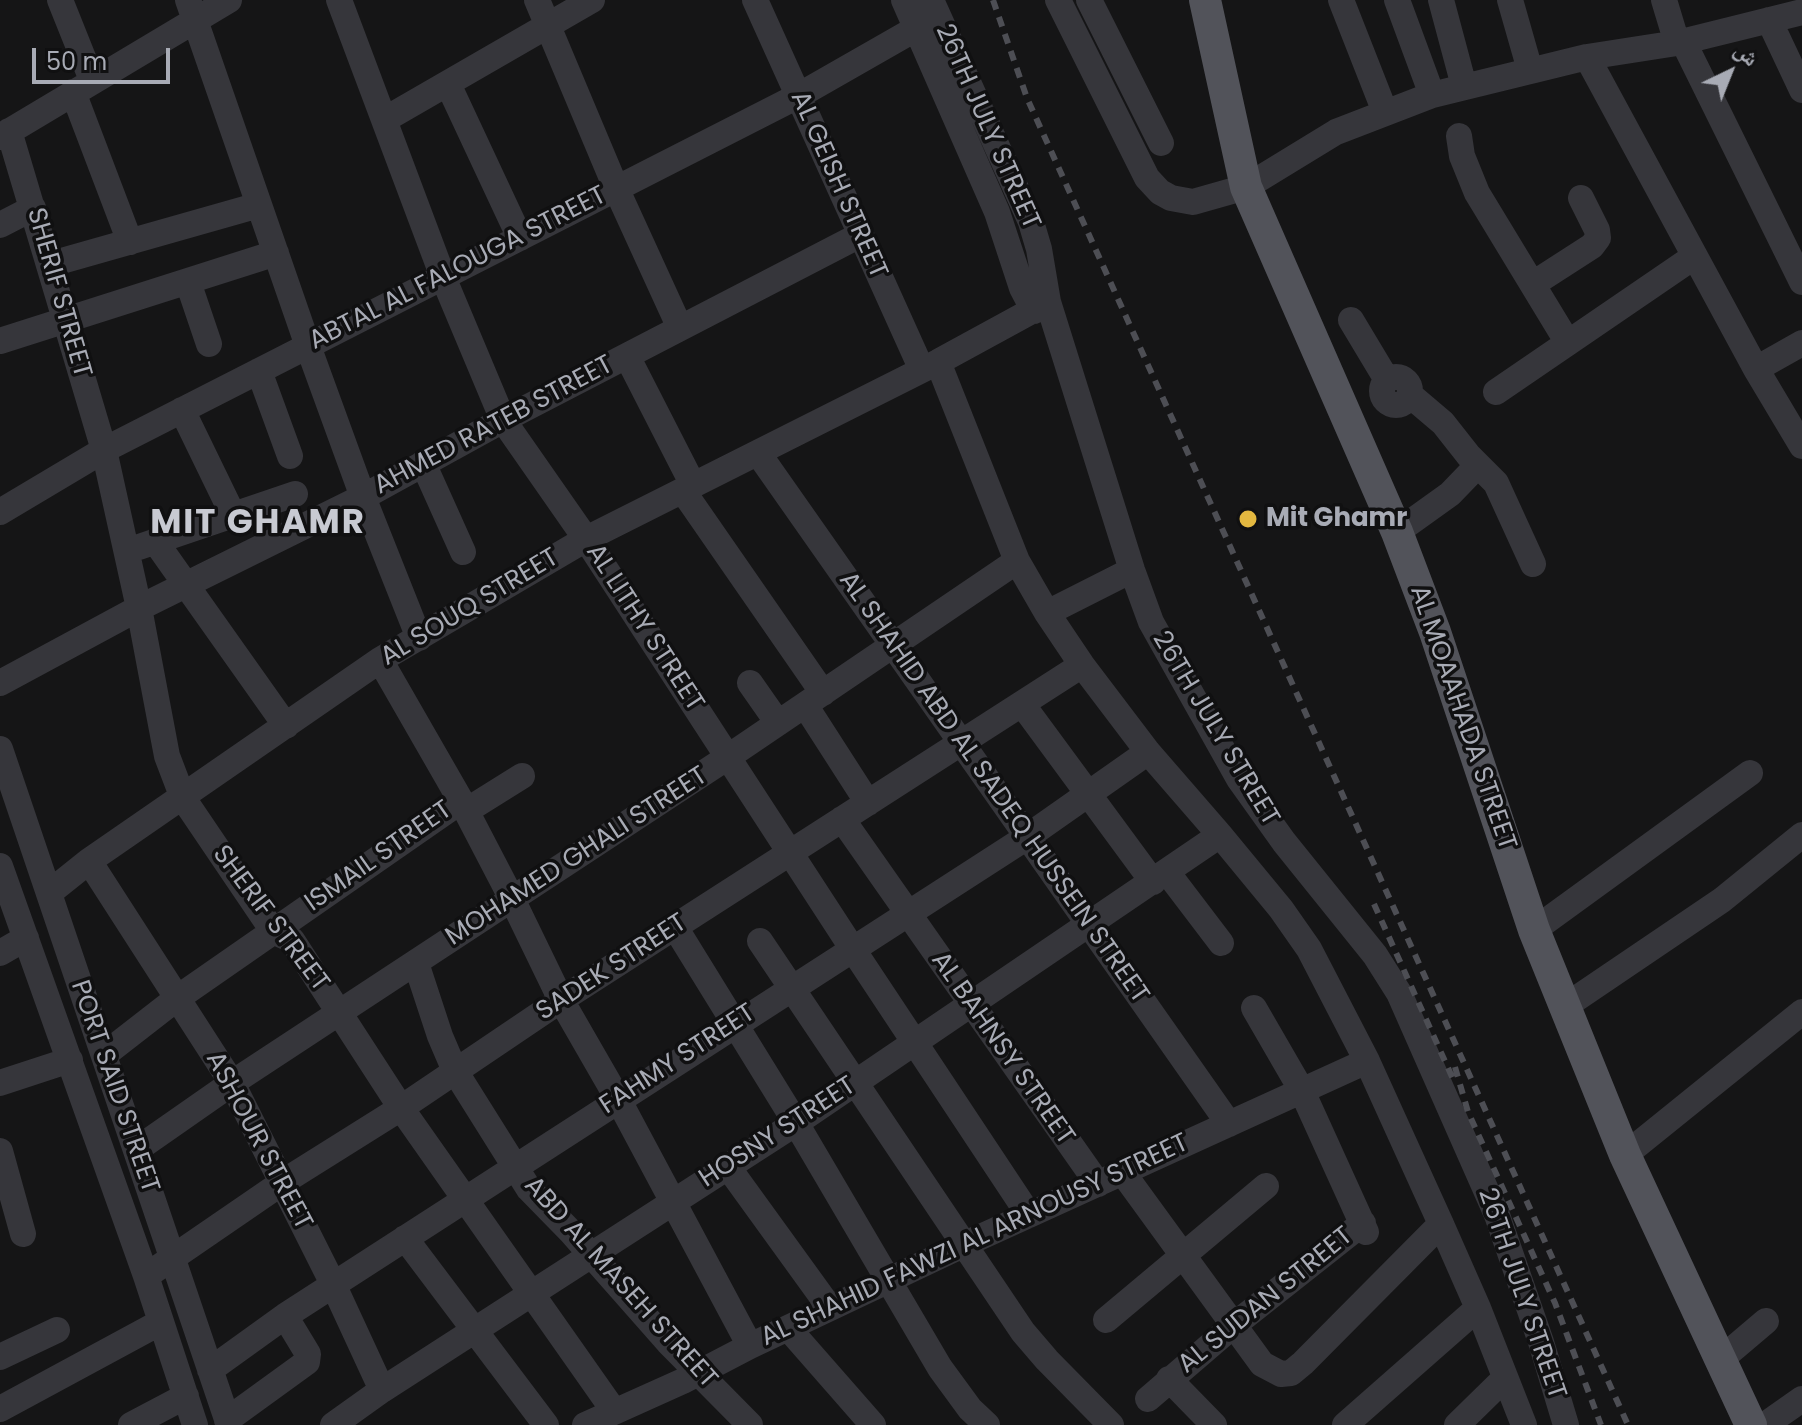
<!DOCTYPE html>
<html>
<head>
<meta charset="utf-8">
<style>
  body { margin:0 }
  #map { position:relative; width:1802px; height:1425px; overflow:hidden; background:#151516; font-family:Poppins,"Noto Naskh Arabic",sans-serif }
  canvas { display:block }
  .north { position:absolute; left:1690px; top:32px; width:80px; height:80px; -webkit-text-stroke:6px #101011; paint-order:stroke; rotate:43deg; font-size:22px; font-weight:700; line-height:32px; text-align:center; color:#a8abb5 }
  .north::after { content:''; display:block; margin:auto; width:28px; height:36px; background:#a8abb5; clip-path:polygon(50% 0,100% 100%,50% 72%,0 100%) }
  .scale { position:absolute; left:32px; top:48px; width:138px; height:36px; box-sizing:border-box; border:4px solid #a8abb5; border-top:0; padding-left:10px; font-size:24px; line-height:28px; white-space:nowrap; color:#a8abb5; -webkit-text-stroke:6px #101011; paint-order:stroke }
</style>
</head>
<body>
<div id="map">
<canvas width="1802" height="1425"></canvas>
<div class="north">ش</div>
<div class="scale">50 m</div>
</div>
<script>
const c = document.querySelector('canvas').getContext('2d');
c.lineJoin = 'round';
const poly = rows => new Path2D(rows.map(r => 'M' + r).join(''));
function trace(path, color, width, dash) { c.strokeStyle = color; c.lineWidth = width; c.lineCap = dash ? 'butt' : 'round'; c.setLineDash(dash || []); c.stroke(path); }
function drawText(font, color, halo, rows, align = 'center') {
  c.font = font + ' Poppins,sans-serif'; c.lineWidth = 7; c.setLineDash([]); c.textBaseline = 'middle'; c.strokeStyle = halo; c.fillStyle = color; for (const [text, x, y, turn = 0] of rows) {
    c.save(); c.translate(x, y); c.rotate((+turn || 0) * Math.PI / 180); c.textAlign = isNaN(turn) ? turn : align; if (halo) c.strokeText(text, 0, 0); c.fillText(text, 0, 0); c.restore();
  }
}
trace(poly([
  [60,0,92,80],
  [188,0,308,346,363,497,419,638],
  [339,0,443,277,503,420,586,539,852,948,1029,1215],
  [537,0,616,188,680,328],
  [755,0,922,370],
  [904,0,997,212,1022,288,1034,311],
  [931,0,1031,222,1039,249,1048,302,1132,570,1151,622,1239,779,1284,842,1375,955,1399,993,1497,1215,1541,1342,1566,1425],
  [1058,0,1147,178,1160,192,1171,198,1193,202,1246,187,1336,132,1432,95,1587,57,1677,43,1802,12],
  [1089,0,1161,143],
  [1341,0,1385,112],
  [1397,0,1432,95],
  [1441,0,1464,86],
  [1510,0,1530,70],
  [1664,0,1677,43],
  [1769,20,1802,90],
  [1683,41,1802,282],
  [1587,57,1756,369,1802,446],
  [448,84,520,238],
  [73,92,130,242],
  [384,120,592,0],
  [9,131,104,450,139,608,167,756,183,798,273,931,292,940,401,1108,614,1411],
  [1459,136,1462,156,1477,193,1568,343],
  [0,137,229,0],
  [0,225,33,208],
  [51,264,259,205],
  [188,282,209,344],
  [1533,284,1592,246,1598,238,1597,230,1581,198],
  [1351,320,1387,380],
  [0,341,276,253],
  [627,356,693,485],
  [938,362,1017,561,1047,613,1082,665,1148,752,1220,835,1281,909,1309,949,1367,1061,1441,1224,1478,1308,1524,1425],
  [1756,369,1802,343],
  [259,371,290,456],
  '1382 391a14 14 0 1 1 28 0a14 14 0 1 1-28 0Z',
  [1496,392,1695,256],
  [1410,395,1443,423,1469,456,1496,483,1533,564],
  [182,410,233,515],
  [758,453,1229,1124],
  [423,463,463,552],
  [683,491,823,693],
  [0,512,104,450,798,96,917,28],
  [1397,532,1450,494,1478,465],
  [155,541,286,726],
  [139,547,295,494],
  [1047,613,1132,570],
  [380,660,461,801,512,899,561,1000,618,1099,750,1346],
  [0,683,139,608,363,497,503,420,860,235],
  [750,683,778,723],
  [1022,704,1153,882],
  [805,705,868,803],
  [0,749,229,1425],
  [466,811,522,776],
  [842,819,1098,1184],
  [89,861,232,1083,333,1284,382,1390],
  [0,866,146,1276,195,1425],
  [1167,872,1221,943],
  [49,893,89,861,380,660,586,539,938,362,1048,302],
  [675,927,796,1123,940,1368,970,1409,987,1425],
  [1534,930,1750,773],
  [760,941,1023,1332,1047,1360,1111,1425],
  [0,953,26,938],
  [416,963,440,1036,455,1071,529,1189,571,1232,668,1342,750,1425],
  [1564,1007,1722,900,1802,835],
  [1254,1008,1302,1091,1366,1232],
  [104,1055,176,999,461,801],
  [0,1083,70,1060],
  [136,1150,232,1083,728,757,1017,561],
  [0,1151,23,1234],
  [1625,1155,1802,1012],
  [728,1167,830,1308],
  [1123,1173,1262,1364,1281,1374,1291,1373,1303,1363,1441,1224],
  [405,1238,546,1425],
  [146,1276,283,1182,401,1108,561,1000,1082,665],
  [1106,1320,1266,1186],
  [788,1328,873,1425],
  [0,1357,57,1330],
  [1720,1360,1766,1321],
  [210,1370,285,1316,1027,837,1148,752],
  [1169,1379,1214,1425],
  [1148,1399,1234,1325,1363,1223],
  [0,1409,161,1322],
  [227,1420,307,1362,308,1354,285,1316],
  [131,1425,186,1396],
  [333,1425,382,1390,796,1123,1220,835],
  [585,1425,683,1381,750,1346,963,1245,1367,1061],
  [1345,1425,1478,1308],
  [1457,1425,1505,1378],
  [1765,1425,1802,1399]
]), '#36363b', 26);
trace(poly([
  [1205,0,1246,187,1397,532,1435,632,1534,930,1625,1155,1751,1425]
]), '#52535a', 32);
trace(poly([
  [993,0,1027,98,1628,1425],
  [1374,904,1453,1079],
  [1455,1067,1468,1112,1555,1303,1601,1425]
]), '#4d4e54', 6, [10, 8]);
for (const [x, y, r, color] of [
  [1248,519,10,"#e3b840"]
]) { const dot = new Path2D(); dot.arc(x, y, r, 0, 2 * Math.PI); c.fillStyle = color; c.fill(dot); trace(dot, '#101011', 3); }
drawText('26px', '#a8abb5', '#101011', [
  ["26TH JULY STREET",987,127,66],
  ["AL GEISH STREET",838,185,66],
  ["ABTAL AL FALOUGA STREET",458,269,-27],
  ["SHERIF STREET",58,293,74],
  ["AHMED RATEB STREET",494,426,-28],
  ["AL SOUQ STREET",470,608,-31],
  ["AL LITHY STREET",644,628,57],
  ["AL MOAAHADA STREET",1462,718,71],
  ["26TH JULY STREET",1215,729,59],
  ["AL SHAHID ABD AL SADEQ HUSSEIN STREET",993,788,55],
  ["ISMAIL STREET",379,857,-35],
  ["MOHAMED GHALI STREET",577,857,-33],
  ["SHERIF STREET",270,919,53],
  ["SADEK STREET",612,968,-33],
  ["AL BAHNSY STREET",1002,1049,55],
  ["FAHMY STREET",678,1060,-33],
  ["PORT SAID STREET",114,1087,71],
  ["HOSNY STREET",778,1133,-33],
  ["ASHOUR STREET",258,1141,62],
  ["AL SHAHID FAWZI AL ARNOUSY STREET",975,1241,-25],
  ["ABD AL MASEH STREET",620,1283,48],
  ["26TH JULY STREET",1521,1294,71],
  ["AL SUDAN STREET",1266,1301,-39]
]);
drawText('bold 26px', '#a8abb5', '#101011', [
  ["Mit Ghamr",1266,519]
], 'left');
c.letterSpacing = '2px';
drawText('bold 34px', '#c8cad2', '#101011', [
  ["MIT GHAMR",258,524]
]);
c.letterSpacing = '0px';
</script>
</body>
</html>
